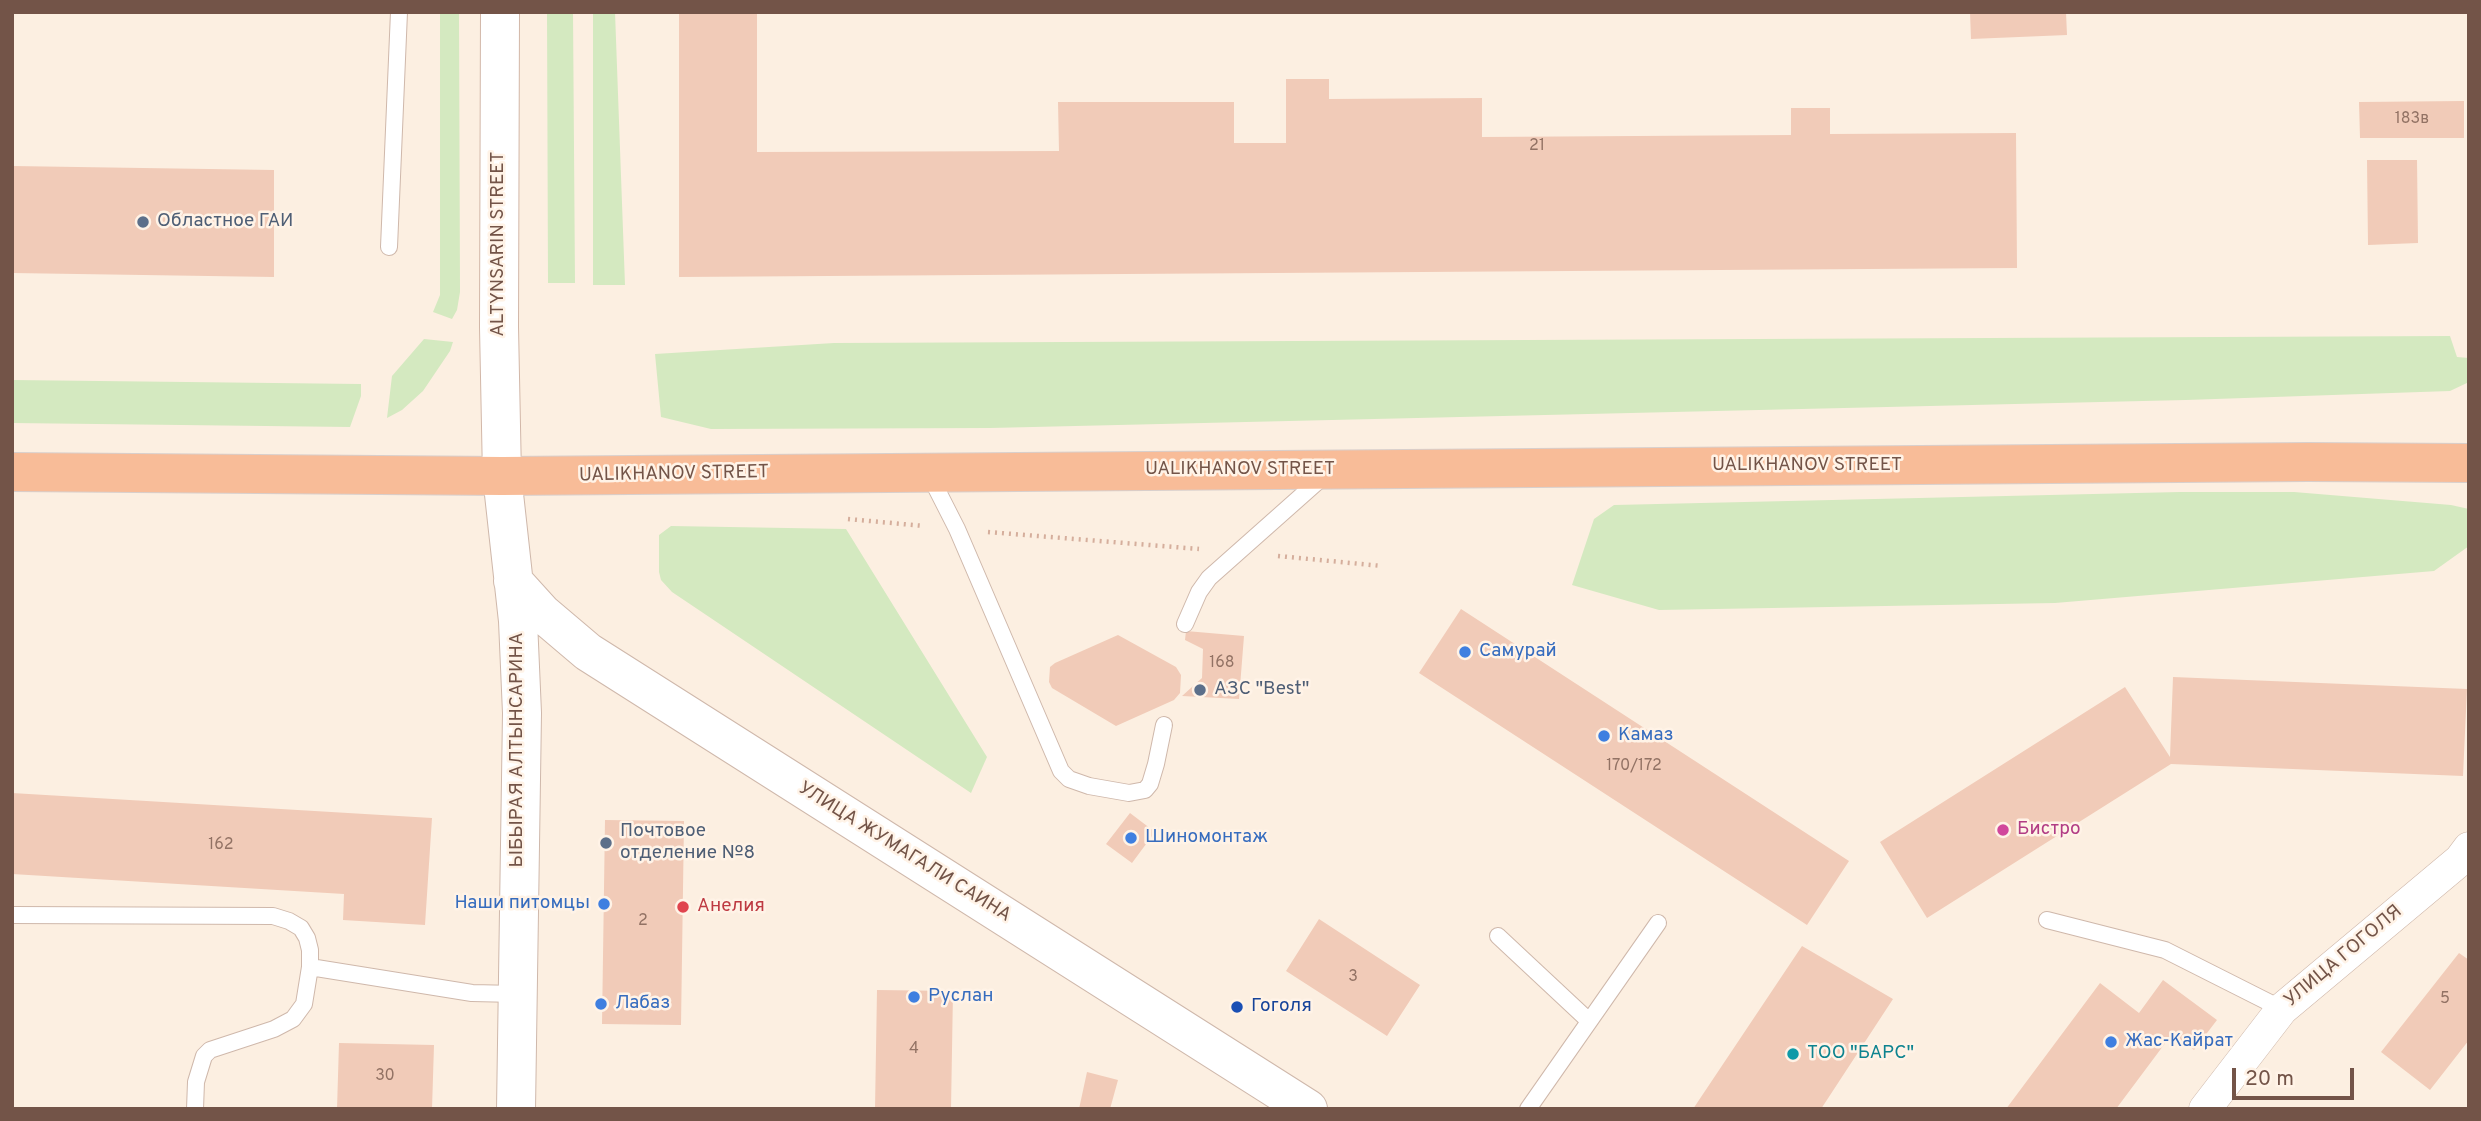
<!DOCTYPE html>
<meta charset="utf-8">
<style>
body{margin:0}
#map{position:relative;width:2481px;height:1121px;overflow:hidden;background:#fcefe1;font-family:Overpass,sans-serif}
canvas{display:block}
.frame{position:absolute;inset:0;border:14px solid #735448;pointer-events:none}
.scale{position:absolute;left:2232px;top:1068px;width:122px;height:32px;box-sizing:border-box;border:4px solid #735448;border-top:0;padding-left:9px;font-size:21px;line-height:24px;white-space:nowrap;color:#735448;-webkit-text-stroke:5px #fff3e7;paint-order:stroke}
</style>
<div id="map">
<canvas width="2481" height="1121"></canvas>
<div class="frame"></div>
<div class="scale">20 m</div>
</div>
<script>
const context = document.querySelector('canvas').getContext('2d');
context.lineJoin = 'round';
function fill(path, color) {
  context.fillStyle = color;
  context.fill(path, 'evenodd');
}
function shape(rows) {
  const path = new Path2D();
  for (const r of rows) {
    path.moveTo(r[0], r[1]);
    for (let i = 2; i < r.length; i += 2) path.lineTo(r[i], r[i + 1]);
  }
  return path;
}
function stroke(path, color, width, dash) {
  context.strokeStyle = color;
  context.lineWidth = width;
  context.lineCap = dash ? 'butt' : 'round';
  context.setLineDash(dash || []);
  context.stroke(path);
}
function write(font, color, halo, rows, align = 'center') {
  context.font = font + ' Overpass,sans-serif';
  context.lineWidth = 5;
  context.setLineDash([]);
  context.textBaseline = 'middle';
  context.strokeStyle = halo;
  context.fillStyle = color;
  for (const [text, x, y, turn = 0] of rows) {
    context.save();
    context.translate(x, y);
    context.rotate((+turn || 0) * Math.PI / 180);
    context.textAlign = isNaN(turn) ? turn : align;
    if (halo) context.strokeText(text, 0, 0);
    context.fillText(text, 0, 0);
    context.restore();
  }
}
fill(shape([
 [440,12,459,12,460,292,457,310,452,319,433,312,440,295],
 [547,12,573,12,575,283,548,283],
 [593,12,615,12,625,285,593,285],
 [2450,336,2457,357,2469,358,2469,382,2450,391,2186,400,990,428,711,429,661,417,655,354,834,343],
 [424,339,453,342,450,351,423,391,402,410,387,418,392,376],
 [12,380,361,384,361,396,350,427,12,423],
 [2180,492,2294,492,2451,505,2469,509,2469,546,2434,571,2055,603,1659,610,1572,585,1594,519,1614,505],
 [671,526,846,529,987,757,971,793,672,592,661,580,659,572,659,535]
]), '#d4e9c0');
fill(shape([
 [679,12,757,12,757,152,1059,151,1058,102,1234,102,1234,143,1286,143,1286,79,1329,79,1329,99,1482,98,1482,137,1791,135,1791,108,1830,108,1830,134,2016,133,2017,268,679,277],
 [1970,12,2066,12,2067,35,1971,39],
 [2464,101,2464,138,2360,138,2359,102],
 [2367,160,2417,160,2418,243,2368,245],
 [12,166,274,170,274,277,12,273],
 [1461,609,1849,861,1807,925,1419,673],
 [1186,631,1244,636,1239,699,1182,696,1202,678,1203,649,1185,640],
 [1118,635,1176,667,1181,675,1180,693,1174,700,1116,726,1052,688,1049,682,1050,667,1055,663],
 [2173,677,2467,689,2463,776,2171,764,1927,918,1880,842,2125,687,2170,757],
 [12,793,432,818,425,925,343,920,344,894,12,874],
 [1130,813,1155,832,1132,863,1106,844],
 [605,820,684,821,681,1025,602,1024],
 [1319,919,1420,985,1387,1036,1286,971],
 [1802,946,1893,999,1821,1109,1693,1109],
 [2459,953,2469,960,2469,1040,2430,1090,2381,1052],
 [2163,980,2217,1020,2194,1050,2172,1034,2116,1109,2006,1109,2100,983,2139,1013],
 [877,990,953,991,951,1109,875,1109],
 [339,1043,434,1045,432,1109,337,1109],
 [1087,1072,1118,1080,1110,1109,1079,1109]
]), '#f1cbb8');
const service = shape([
 [389,247,399,12],
 [929,474,957,529,1061,771,1069,779,1089,786,1129,793,1145,790,1150,784,1156,764,1164,725],
 [1185,624,1199,592,1209,578,1325,475],
 [12,915,273,916,289,921,301,928,307,938,310,950,310,967],
 [2047,920,2165,950,2282,1009],
 [1498,936,1589,1021],
 [195,1109,196,1082,204,1056,210,1050,274,1029,293,1019,304,1004,310,967,472,993,516,994],
 [1528,1109,1658,923]
]);
const minor = shape([
 [2205,1109,2282,1009,2460,860,2469,848]
]);
const tertiary = shape([
 [502,476,518,621,522,713,516,1109],
 [513,581,542,613,588,652,1308,1109]
]);
const secondary = shape([
 [500,12,499,327,502,476]
]);
const trunk = shape([
 [12,472,502,476,2308,462,2469,463]
]);
stroke(service, '#cfb8ab', 18);
stroke(minor, '#cfb8ab', 33);
stroke(tertiary, '#cfb8ab', 40);
stroke(secondary, '#d2b7a8', 40);
stroke(trunk, '#d8cfcc', 40);
stroke(shape([
 [848,519,924,526],
 [988,532,1199,549],
 [1278,556,1382,566]
]), '#d5ae9c', 4.5, [2, 5]);
stroke(service, '#fff', 16);
stroke(minor, '#fff', 32);
stroke(tertiary, '#fff', 38);
stroke(secondary, '#fff', 38);
stroke(trunk, '#f8bc98', 38);
for (const [x, y, r, color] of [
 [143,222,7,"#5c6f8a"],
 [1465,652,7,"#3f7fe0"],
 [1200,690,7,"#5c6f8a"],
 [1604,736,7,"#3f7fe0"],
 [2003,830,7,"#d1479c"],
 [1131,838,7,"#3f7fe0"],
 [606,843,7,"#5c6f8a"],
 [604,904,7,"#3f7fe0"],
 [683,907,7,"#e0444e"],
 [914,997,7,"#3f7fe0"],
 [601,1004,7,"#3f7fe0"],
 [1237,1007,7,"#1a4fb4"],
 [2111,1042,7,"#3f7fe0"],
 [1793,1054,7,"#0f9aa8"]
]) {
  const dot = new Path2D();
  dot.arc(x, y, r, 0, 2 * Math.PI);
  context.fillStyle = color;
  context.fill(dot);
  stroke(dot, '#fff3e7', 2.5);
}
write('16px', '#927264', null, [
 ["183в",2412,120],
 ["21",1537,147],
 ["168",1222,664],
 ["170/172",1634,767],
 ["162",221,846],
 ["2",643,922],
 ["3",1353,978],
 ["5",2445,1000],
 ["4",914,1050],
 ["30",385,1077]
]);
write('19px', '#4e5e75', '#fff3e7', [
 ["Областное ГАИ",157,222],
 ["АЗС \"Best\"",1214,690],
 ["Почтовое",620,832],
 ["отделение №8",620,854]
], 'left');
write('19px', '#735448', '#fff3e7', [
 ["ALTYNSARIN STREET",499,244,-90],
 ["UALIKHANOV STREET",1807,466],
 ["UALIKHANOV STREET",1240,470],
 ["UALIKHANOV STREET",674,475,-1],
 ["ЫБЫРАЯ АЛТЫНСАРИНА",518,750,-90],
 ["УЛИЦА ЖУМАГАЛИ САИНА",904,853,32],
 ["УЛИЦА ГОГОЛЯ",2344,957,-40]
]);
write('19px', '#366cbe', '#fff3e7', [
 ["Самурай",1479,652],
 ["Камаз",1618,736],
 ["Шиномонтаж",1145,838],
 ["Наши питомцы",590,904,"right"],
 ["Руслан",928,997],
 ["Лабаз",615,1004],
 ["Жас-Кайрат",2125,1042]
], 'left');
write('19px', '#b23c85', '#fff3e7', [
 ["Бистро",2017,830]
], 'left');
write('19px', '#be3a42', '#fff3e7', [
 ["Анелия",697,907]
], 'left');
write('19px', '#164399', '#fff3e7', [
 ["Гоголя",1251,1007]
], 'left');
write('19px', '#0d838f', '#fff3e7', [
 ["ТОО \"БАРС\"",1807,1054]
], 'left');
</script>
